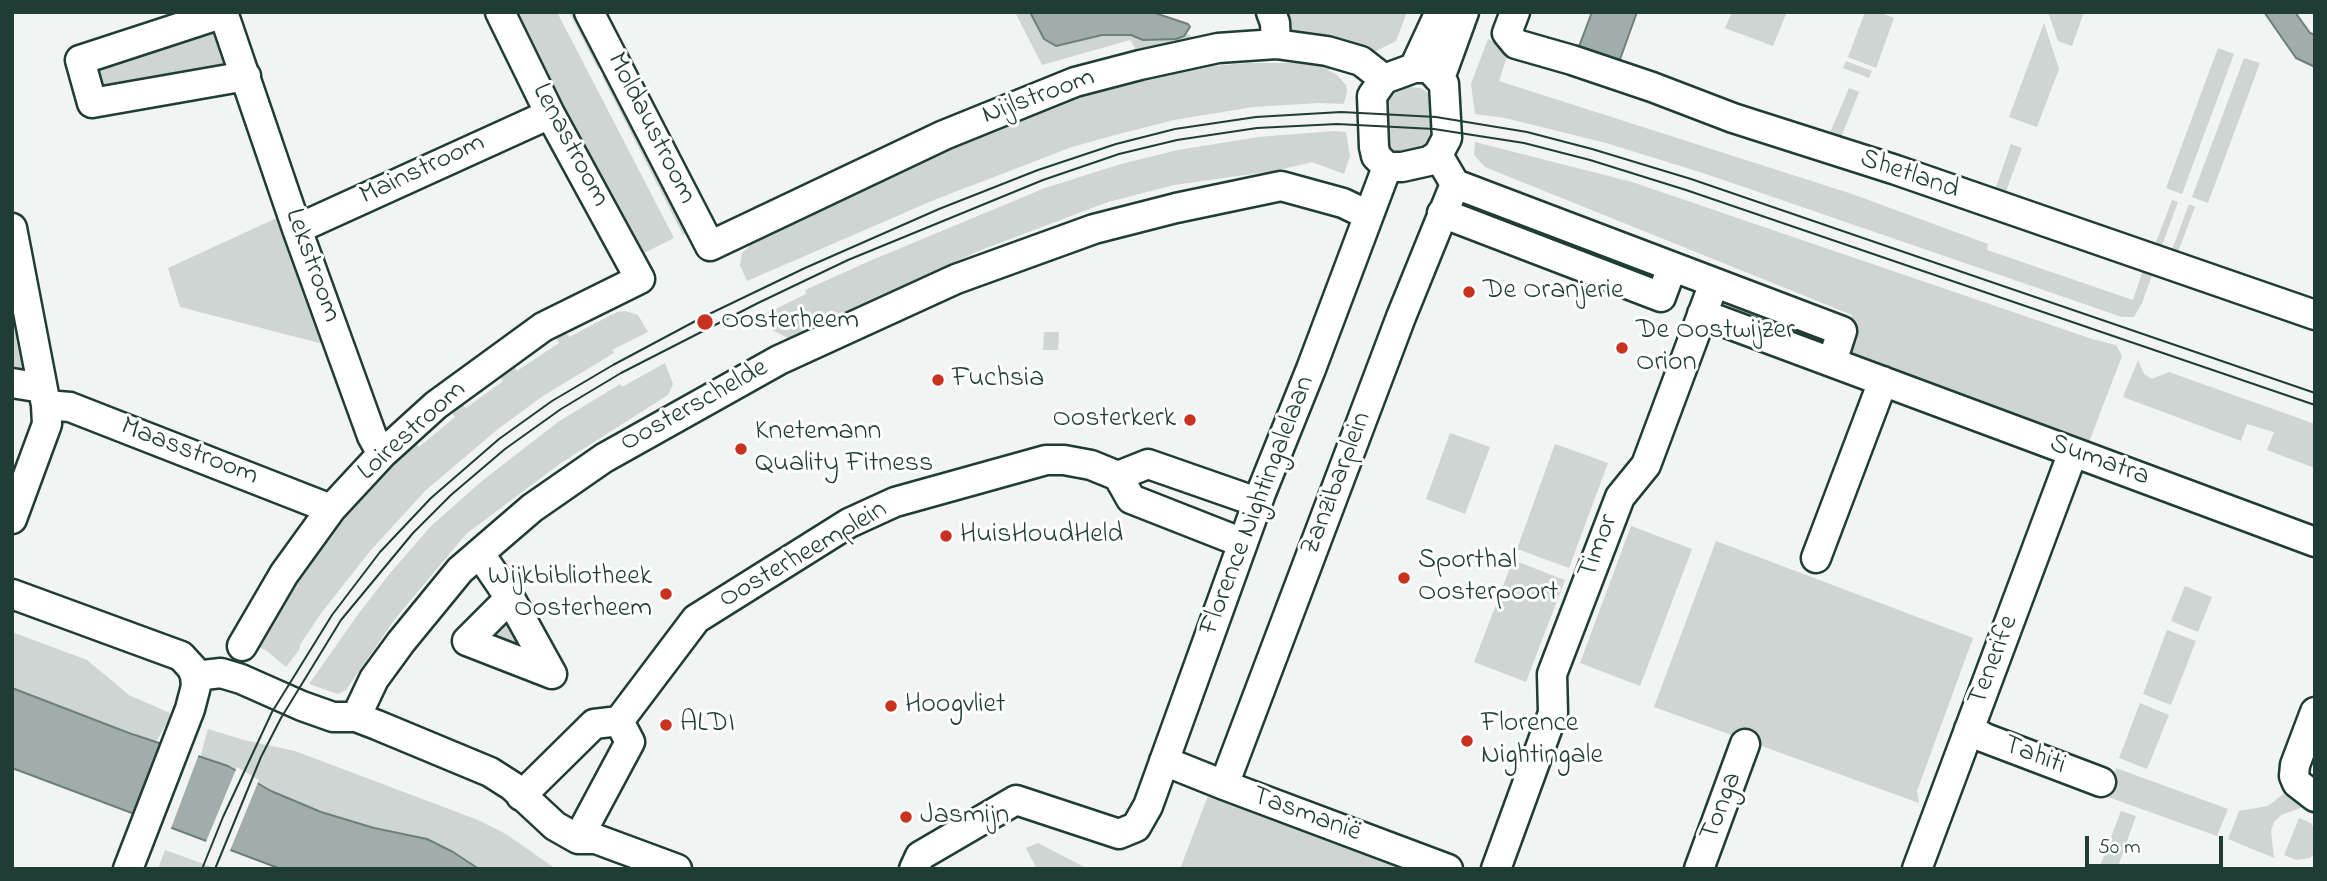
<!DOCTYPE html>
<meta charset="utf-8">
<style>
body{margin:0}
#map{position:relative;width:2327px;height:881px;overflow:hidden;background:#f2f3f3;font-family:"Indie Flower",sans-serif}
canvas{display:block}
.frame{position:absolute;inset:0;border:14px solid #1f3d34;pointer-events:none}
.scale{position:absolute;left:2085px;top:836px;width:138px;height:32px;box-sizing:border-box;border:4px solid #1f3d34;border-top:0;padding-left:9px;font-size:21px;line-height:24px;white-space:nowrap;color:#1f3d34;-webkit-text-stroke:5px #fff;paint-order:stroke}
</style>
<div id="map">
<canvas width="2327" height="881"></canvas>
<div class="frame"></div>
<div class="scale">50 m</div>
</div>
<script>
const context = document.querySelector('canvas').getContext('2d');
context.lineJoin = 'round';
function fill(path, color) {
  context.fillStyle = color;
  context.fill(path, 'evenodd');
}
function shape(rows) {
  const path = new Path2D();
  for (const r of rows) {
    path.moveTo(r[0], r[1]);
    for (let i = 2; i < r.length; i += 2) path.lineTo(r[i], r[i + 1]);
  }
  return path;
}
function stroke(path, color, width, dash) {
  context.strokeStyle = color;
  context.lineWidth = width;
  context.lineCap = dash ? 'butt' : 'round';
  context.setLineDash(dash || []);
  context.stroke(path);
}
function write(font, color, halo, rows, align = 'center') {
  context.font = font + ' "Indie Flower",sans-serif';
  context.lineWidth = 6;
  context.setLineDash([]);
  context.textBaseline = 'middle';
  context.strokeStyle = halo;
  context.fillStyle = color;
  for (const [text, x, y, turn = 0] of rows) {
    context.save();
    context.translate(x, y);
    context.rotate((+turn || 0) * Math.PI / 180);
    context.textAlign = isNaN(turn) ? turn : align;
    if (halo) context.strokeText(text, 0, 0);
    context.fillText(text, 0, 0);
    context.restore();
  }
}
fill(shape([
 [515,12,557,12,674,238,640,255],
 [569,12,576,12,603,66,598,69],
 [1015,12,1030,12,1044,39,1056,46,1102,35,1131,35,1143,40,1184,36,1186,33,1198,41,1140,56,1130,40,1042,65],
 [1281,12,1407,12,1396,41,1374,52,1285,36],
 [1729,12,1787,12,1773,46,1725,28,1731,14],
 [1865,12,1879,12,1894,18,1876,68,1848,57],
 [2048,12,2084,12,2072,46,2058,41],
 [214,23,231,70,102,92,92,66],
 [2044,23,2059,69,2037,127,2009,117],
 [1488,39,1509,50,1499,81,1852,194,1988,244,1987,250,2133,300,2145,264,2155,267,2142,303,2134,317,2122,317,1706,174,1606,143,1505,118,1475,114,1471,84],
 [2218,48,2234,54,2182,194,2166,188],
 [2244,58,2260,63,2208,203,2192,197],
 [1846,61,1872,71,1869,78,1843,68],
 [1248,63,1292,63,1329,67,1329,71,1336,74,1346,85,1347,91,1344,104,1319,103,1253,107,1174,120,1115,135,1072,147,934,200,747,281,740,265,742,253,749,247,748,243,902,173,906,168,1027,115,1083,95,1160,75,1200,67],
 [608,72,692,231,683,235,602,76],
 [1408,87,1421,88,1432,96,1434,139,1423,150,1397,154,1383,141,1383,108,1395,93],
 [1849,88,1859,92,1840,140,1829,135],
 [1334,131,1346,132,1350,156,1344,174,1312,162,1279,170,1174,185,1108,202,981,250,788,338,772,330,763,315,806,294,805,290,872,260,1045,188,1121,164,1178,150,1258,137],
 [1475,142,1632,182,2092,339,2116,345,2122,356,2086,450,1851,363,1842,350,1852,315,1485,167,1474,155],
 [2011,144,2022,148,2005,194,1995,190],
 [2172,200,2178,202,2161,248,2155,245],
 [2189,204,2195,207,2178,252,2172,250],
 [281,216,327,345,180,307,168,268],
 [625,311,638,315,648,332,612,350,614,353,543,396,498,429,426,490,371,550,322,612,301,643,299,650,286,667,267,651,253,644,341,514,412,439,419,447,455,417,448,408,459,400,466,408,503,381,496,372,511,362,517,371,559,343,553,334,563,328,569,337,617,312],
 [12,316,14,316,25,380,12,378],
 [1044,332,1059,332,1058,350,1043,350],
 [2138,360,2144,374,2152,379,2169,372,2315,424,2315,468,2267,450,2274,432,2247,424,2241,441,2123,397],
 [665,363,673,384,668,395,561,463,466,534,395,619,346,690,338,694,309,684,359,613,391,572,431,526,482,481,558,422,620,384,622,387],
 [1450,433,1490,447,1465,514,1426,499],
 [1555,444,1608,463,1569,568,1517,549],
 [1631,526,1692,549,1640,686,1580,663],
 [1716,541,1973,638,1917,791,1919,803,1654,707],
 [1513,560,1565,580,1526,682,1474,662],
 [2185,586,2212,597,2198,632,2171,621],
 [503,613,525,654,486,633],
 [2167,630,2196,641,2171,705,2143,694],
 [12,632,87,660,129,695,170,713,169,719,156,742,12,688],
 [2140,703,2169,715,2147,769,2119,758],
 [208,729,244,740,295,751,478,820,506,834,556,869,479,869,453,852,427,839,374,828,321,812,271,791,228,766,200,758],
 [2116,768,2228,809,2217,836,2108,797],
 [2291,788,2307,800,2303,807,2281,815,2274,822,2271,831,2274,858,2228,839,2239,811,2268,806],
 [1209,793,1415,869,1180,869],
 [2121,811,2136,816,2117,869,2099,869],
 [2299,818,2311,823,2315,830,2315,853,2310,858,2296,860,2284,855],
 [1038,843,1088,869,1037,869,1026,848],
 [165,850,218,869,158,869]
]), '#ced5d3');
const water = shape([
 [1030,12,1152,12,1188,24,1190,27,1184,36,1176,39,1143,40,1131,35,1102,35,1056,46,1044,39,1030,12],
 [1592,12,1637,12,1618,65,1578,49,1592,12],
 [2264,12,2295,12,2310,33,2315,35,2315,67,2296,58,2264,12],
 [12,688,129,733,228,766,271,791,321,812,374,828,427,839,453,852,479,869,281,869,12,768,12,688]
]);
fill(water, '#a1adaa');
stroke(water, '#6d807b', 2);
fill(shape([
 [161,740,199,754,170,831,132,817],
 [237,767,259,780,229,853,205,844]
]), '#f2f3f3');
const minor = shape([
 [223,12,297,229,372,436,382,454],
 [589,12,710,246,944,135,1075,82,1140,65,1218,48,1276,44,1327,51,1361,61,1384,79],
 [1271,12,1275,23,1276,44],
 [1515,12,1507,33,1516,44,1572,60,1652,87,1733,118,1896,170,2315,315],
 [224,13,80,60,92,103,246,76],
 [1414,68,1427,68,1432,71,1444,84,1447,138,1438,155,1429,161,1402,167,1387,167,1376,156,1374,147,1372,96,1384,79,1414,68],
 [1414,68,1440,12],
 [1440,78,1464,12],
 [1438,155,1455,184,1842,331,1832,362],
 [1442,213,1661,297,1672,267],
 [12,228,46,405,47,424,12,519],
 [297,229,550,114],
 [1702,314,2315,542],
 [12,383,42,388],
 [46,405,70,407,331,509],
 [1118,476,1148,464,1257,502],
 [480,554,510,598,552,674],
 [1816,558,1883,381],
 [12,594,181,656,192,668,195,676,196,686,190,709,128,869],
 [510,598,467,641,552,674],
 [242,646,284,574,331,509,382,454,436,405,543,327,640,279,550,114,500,12],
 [195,676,221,673,241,679,302,706,333,717,356,717,377,725,490,772,512,786,555,826,578,839,596,839,677,869],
 [2315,712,2295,765,2294,776,2297,783,2315,797],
 [356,717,374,679,401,642,460,570,532,508,604,458,779,360,956,279,1094,229,1176,208,1281,186,1343,203,1368,215],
 [1969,729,1985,738,2101,782],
 [1164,761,1224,785,1448,869],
 [1224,785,1401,317,1455,184],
 [521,796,594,724,619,721,696,619,849,523,895,502,1046,460,1064,460,1091,465,1118,476,1131,499,1243,543],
 [578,839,630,742,619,721],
 [914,869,920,856,1016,800,1119,834,1136,827,1148,806,1261,493,1311,369,1387,167],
 [1496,869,1553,713,1552,674,1620,497,1646,465,1714,283],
 [1699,869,1745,744],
 [1917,869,2073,452]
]);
stroke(minor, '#1f3d34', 33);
stroke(minor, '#fff', 28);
stroke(shape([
 [202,869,223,817,272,712,332,615,380,552,431,498,499,439,552,401,613,365,703,317,805,268,939,209,1038,170,1116,144,1175,129,1256,117,1341,112,1436,117,1527,132,1592,149,1691,179,2315,393],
 [215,869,261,757,281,718,341,620,413,533,451,495,505,449,561,409,621,373,758,303,848,260,1043,180,1119,154,1177,140,1257,128,1337,124,1434,129,1524,143,1590,160,1686,190,2315,405]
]), '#1f3d34', 2);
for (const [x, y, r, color] of [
 [1469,292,7,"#c8321e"],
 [705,322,9,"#c8321e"],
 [1622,348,7,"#c8321e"],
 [938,380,7,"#c8321e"],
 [1190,420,7,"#c8321e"],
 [741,449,7,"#c8321e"],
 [946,536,7,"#c8321e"],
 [1404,578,7,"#c8321e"],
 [666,594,7,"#c8321e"],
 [891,706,7,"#c8321e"],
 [666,725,7,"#c8321e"],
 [1467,741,7,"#c8321e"],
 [906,817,7,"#c8321e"]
]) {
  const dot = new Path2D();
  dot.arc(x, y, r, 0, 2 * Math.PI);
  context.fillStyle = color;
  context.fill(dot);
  stroke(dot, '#fff', 2.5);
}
write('28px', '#1f3d34', '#fff', [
 ["Nijlstroom",1039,98,-20],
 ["Moldaustroom",650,129,63],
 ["Lenastroom",569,146,62],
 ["Mainstroom",423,171,-25],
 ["Shetland",1909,176,19],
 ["Lekstroom",311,266,70],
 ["Oosterschelde",695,407,-29],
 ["Loirestroom",413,432,-42],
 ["Maasstroom",189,453,21],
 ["Sumatra",2099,462,20],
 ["Zanzibarplein",1338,484,-69],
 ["Florence Nightingalelaan",1259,506,-69],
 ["Timor",1600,547,-69],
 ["Oosterheemplein",804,556,-30],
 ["Tenerife",1995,661,-69],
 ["Tahiti",2034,757,21],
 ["Tonga",1723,807,-69],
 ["Tasmanië",1306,816,20]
]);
write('28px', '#1f3d34', '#fff', [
 ["De Oranjerie",1483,292],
 ["Oosterheem",721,322],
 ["De Oostwijzer",1636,332],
 ["Orion",1636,364],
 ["Fuchsia",952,380],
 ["Oosterkerk",1176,420,"right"],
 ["Knetemann",755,433],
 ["Quality Fitness",755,465],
 ["HuisHoudHeld",960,536],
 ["Sporthal",1418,562],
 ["Oosterpoort",1418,594],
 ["Wijkbibliotheek",652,578,"right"],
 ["Oosterheem",652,610,"right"],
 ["Hoogvliet",905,706],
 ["ALDI",680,725],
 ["Florence",1481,725],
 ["Nightingale",1481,757],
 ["Jasmijn",920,817]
], 'left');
</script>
